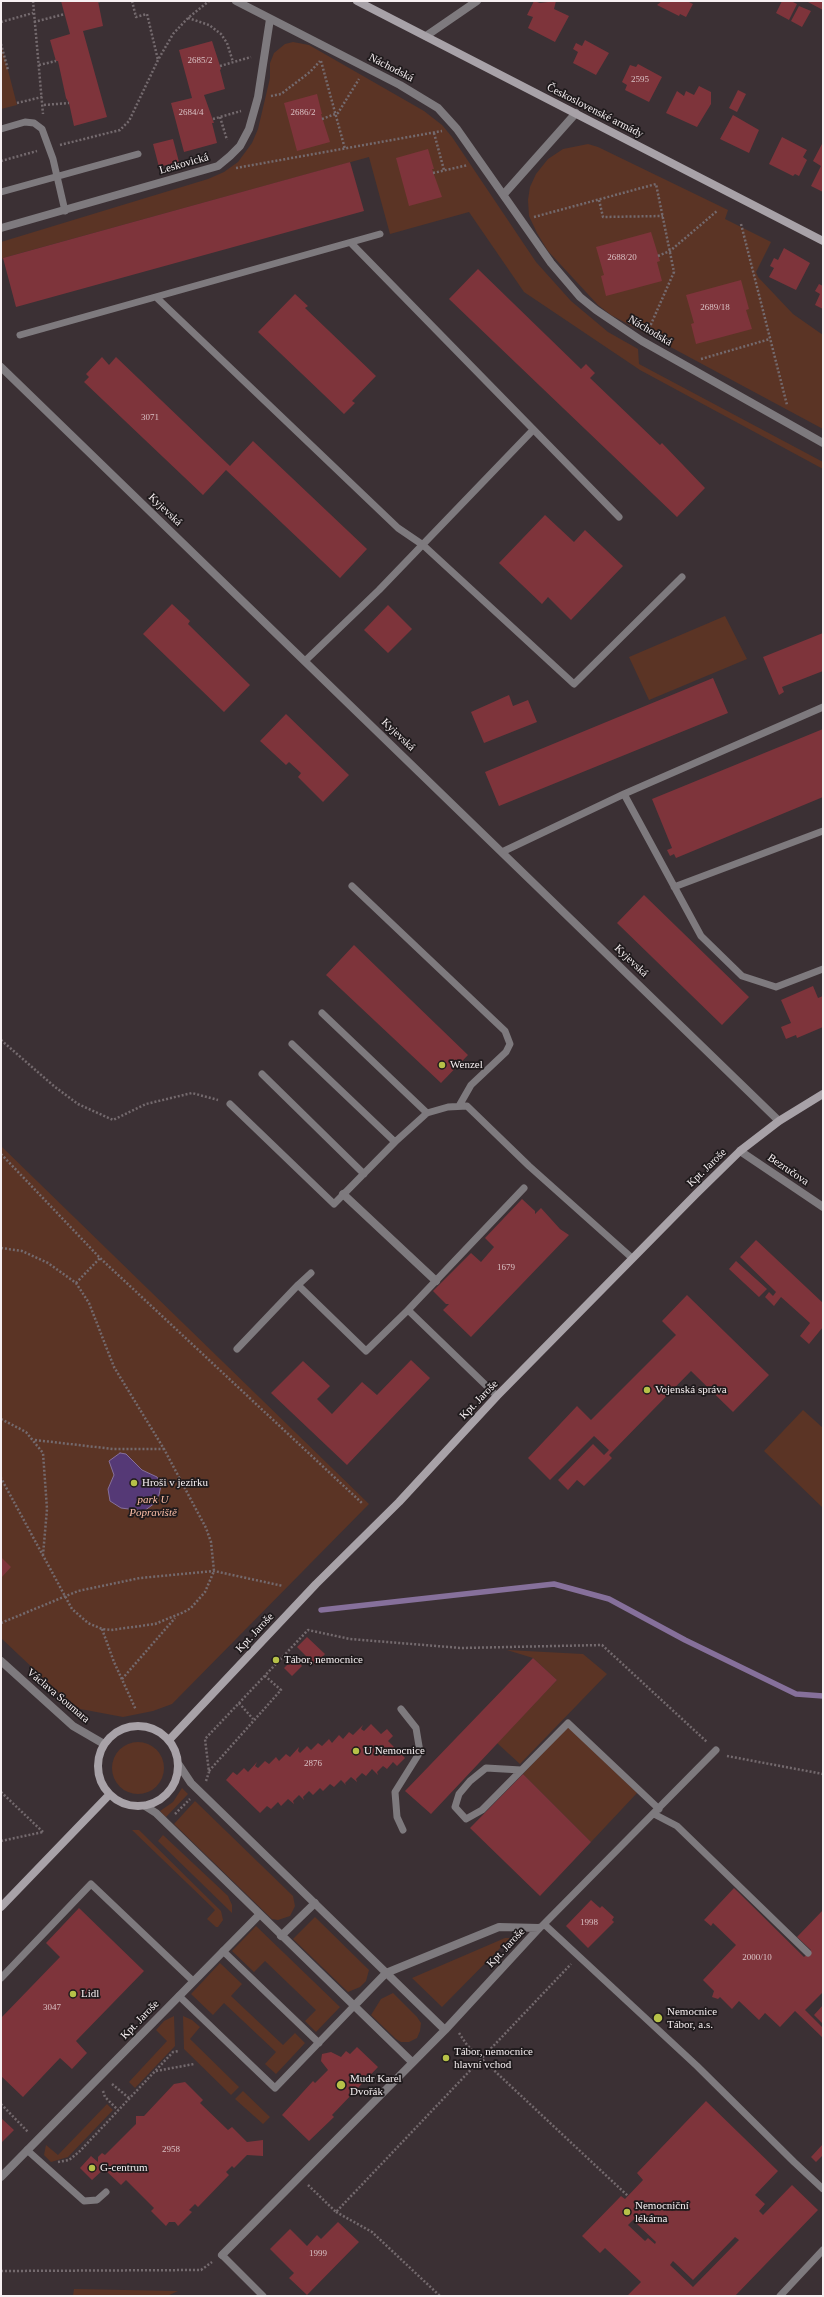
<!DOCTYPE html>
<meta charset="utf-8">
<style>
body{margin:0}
#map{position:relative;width:824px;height:2297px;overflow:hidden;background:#3b3034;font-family:Georgia,serif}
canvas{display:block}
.frame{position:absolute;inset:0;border:2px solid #f7f0f2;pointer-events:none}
</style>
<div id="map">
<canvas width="824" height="2297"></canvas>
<div class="frame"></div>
</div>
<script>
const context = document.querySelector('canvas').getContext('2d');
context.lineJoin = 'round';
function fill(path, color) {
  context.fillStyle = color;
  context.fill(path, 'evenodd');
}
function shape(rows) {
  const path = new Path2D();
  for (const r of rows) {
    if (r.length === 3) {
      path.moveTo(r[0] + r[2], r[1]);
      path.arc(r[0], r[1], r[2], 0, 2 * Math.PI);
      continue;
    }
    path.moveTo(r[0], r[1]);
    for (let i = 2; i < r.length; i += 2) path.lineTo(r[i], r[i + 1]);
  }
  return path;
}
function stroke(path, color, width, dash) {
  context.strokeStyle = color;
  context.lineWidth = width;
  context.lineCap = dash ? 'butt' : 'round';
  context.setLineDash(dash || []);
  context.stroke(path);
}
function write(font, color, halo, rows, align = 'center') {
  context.font = font + ' Georgia,serif';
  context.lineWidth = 3.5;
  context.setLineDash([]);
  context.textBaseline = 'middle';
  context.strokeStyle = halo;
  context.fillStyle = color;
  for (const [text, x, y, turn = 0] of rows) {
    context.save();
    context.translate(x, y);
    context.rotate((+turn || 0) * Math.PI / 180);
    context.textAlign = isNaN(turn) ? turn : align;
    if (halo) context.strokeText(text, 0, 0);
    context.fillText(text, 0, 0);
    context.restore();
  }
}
fill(shape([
 [293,42,309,45,424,111,442,125,452,137,536,262,571,301,608,332,638,349,639,364,823,462,823,469,640,370,524,292,469,212,390,234,369,157,3,258,1,261,1,242,208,179,224,172,238,162,252,143,258,129,270,78,270,63,274,53,285,44],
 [1,43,17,105,1,109],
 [588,144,598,147,728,210,725,219,771,242,756,272,758,277,793,314,823,335,823,429,611,315,598,305,548,251,537,233,529,216,528,200,530,187,536,174,548,159,563,149],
 [725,616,747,659,649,700,629,657],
 [1,1146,369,1504,172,1704,153,1711,123,1717,75,1708,1,1638],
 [803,1410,823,1428,823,1508,764,1451],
 [507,1650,583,1654,607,1674,520,1764,497,1743,557,1680,533,1658],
 [568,1727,637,1793,591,1842,523,1774],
 [138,1768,26],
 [182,1788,188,1794,166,1817,160,1811,173,1802],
 [195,1801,293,1896,295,1906,290,1916,278,1920,272,1919,174,1824],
 [132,1830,139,1830,221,1911,223,1920,218,1927,216,1927,207,1919,215,1910],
 [163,1835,228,1896,232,1905,232,1913,158,1841],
 [315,1917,369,1970,366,1981,360,1987,348,1992,293,1939],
 [256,1926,340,2007,316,2032,305,2021,316,2010,265,1961,254,1972,232,1951],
 [505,1938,510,1938,442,2007,412,1978],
 [220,1963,242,1984,231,1996,283,2045,295,2033,305,2043,276,2074,265,2064,276,2052,224,2003,213,2015,191,1994],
 [393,1993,417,2017,421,2023,420,2031,417,2038,409,2042,401,2042,396,2039,371,2015,381,1999],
 [174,2016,175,2046,135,2088,129,2082,167,2041,156,2030,164,2021],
 [183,2016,192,2020,200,2027,190,2039,239,2087,231,2095,184,2049],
 [243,2091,270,2117,263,2124,235,2099],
 [107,2104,113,2110,68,2157,51,2162,44,2155,46,2145,58,2155],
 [74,2289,178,2291,167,2296,73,2296]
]), '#5b3425');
const water = shape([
 [120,1453,126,1454,142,1470,157,1477,160,1482,161,1485,159,1495,155,1503,144,1511,121,1508,110,1501,108,1489,114,1475,109,1461,120,1453]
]);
fill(water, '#553976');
stroke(water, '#86709b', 1);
stroke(shape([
 [321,1610,554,1584,609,1599,685,1640,796,1694,823,1696]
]), '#86709b', 5.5);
fill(shape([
 [61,1,98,1,103,26,83,31,107,117,74,126,69,103,66,98,58,61,56,61,50,40,70,34],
 [534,1,540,3,556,1,554,9,569,16,555,42,528,28,533,17,527,15],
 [662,1,687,1,693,4,686,17,680,14,679,16,657,5],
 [782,1,791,1,797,4,789,20,776,13],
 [806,1,823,1,823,10],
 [799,6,811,11,802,27,791,21],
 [585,40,609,53,596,75,573,63,578,52,573,49,576,43,582,46],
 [212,41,221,69,220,70,225,89,204,95,214,123,212,123,217,143,184,152,171,103,192,98,179,50],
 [638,64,662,77,649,102,625,90,627,85,622,82,630,65,636,67],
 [699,86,711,92,711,104,697,127,666,113,677,91,684,96,686,91,694,95],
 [738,90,746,94,737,112,729,108],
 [317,94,322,114,321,114,330,142,297,151,284,103],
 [733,115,759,130,749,153,720,139],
 [782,137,807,150,803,157,807,160,799,176,795,174,793,176,769,164],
 [173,139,179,162,159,167,153,144],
 [823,142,823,192,811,186,821,166,813,161],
 [428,149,434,169,432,169,442,197,409,206,396,158],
 [350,162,364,211,16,307,3,258],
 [651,232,660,261,657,262,662,281,606,296,601,276,604,275,596,247],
 [784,248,810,263,796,290,769,277,774,268,770,266,774,258,778,260],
 [478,269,581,369,586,364,595,373,590,378,660,445,662,443,705,488,677,517,449,299],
 [741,280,749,309,746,310,752,329,696,344,691,324,694,323,686,295],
 [819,284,823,286,823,309,815,305,820,294,815,291],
 [295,294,308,306,305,308,376,376,352,401,355,403,344,414,258,332],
 [102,357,109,365,116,357,230,466,253,441,367,549,340,578,226,470,203,495,84,382,89,377,86,374],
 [545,515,574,542,585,530,623,566,571,620,548,597,542,604,499,563],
 [172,604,190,621,188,624,250,685,224,712,143,634],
 [388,605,412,629,388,653,364,630],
 [823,633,823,671,782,687,784,692,779,695,763,657],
 [713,678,728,713,499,806,485,772],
 [509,695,513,706,528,700,537,722,484,743,471,712],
 [286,714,349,775,323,802,298,777,301,773,289,762,286,765,260,741],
 [823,729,823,797,676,858,674,854,670,856,667,850,672,848,652,799],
 [644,895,749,997,722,1025,617,923],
 [354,945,468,1055,441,1083,326,975],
 [813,986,818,998,823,996,823,1027,797,1038,796,1035,786,1039,781,1027,791,1023,781,1000],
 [522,1199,535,1211,535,1214,541,1208,560,1229,569,1235,471,1337,443,1310,449,1304,446,1304,433,1291,471,1253,481,1262,494,1247,485,1238],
 [756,1240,823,1303,823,1327,809,1344,800,1336,810,1323,781,1297,774,1306,765,1297,769,1292,773,1296,776,1292,740,1257],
 [736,1261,767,1289,759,1297,729,1269],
 [687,1295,769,1375,733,1412,691,1371,609,1455,612,1458,584,1486,577,1480,568,1490,558,1480,593,1444,604,1455,609,1450,594,1436,550,1480,528,1458,577,1406,591,1420,676,1335,662,1321],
 [411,1360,430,1378,347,1465,271,1393,303,1361,330,1386,317,1399,332,1414,362,1382,377,1395],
 [1,1557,11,1567,1,1578],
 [307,1637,325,1654,315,1665,297,1647],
 [294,1658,302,1666,292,1676,284,1668],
 [533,1658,557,1680,431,1814,405,1791],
 [371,1724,381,1734,387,1729,393,1736,388,1741,405,1758,397,1766,393,1762,387,1769,383,1766,377,1772,378,1775,372,1769,366,1776,362,1773,356,1779,357,1782,351,1777,345,1783,346,1785,341,1780,334,1787,330,1784,323,1791,320,1788,313,1795,309,1791,303,1797,304,1800,299,1795,293,1801,294,1804,288,1799,281,1806,278,1802,271,1809,267,1806,260,1813,226,1780,233,1772,237,1775,244,1768,248,1772,257,1762,255,1766,258,1768,265,1761,269,1764,276,1757,279,1761,286,1754,290,1757,299,1747,298,1751,300,1753,307,1746,311,1750,318,1743,322,1746,329,1739,332,1743,339,1735,343,1739,349,1732,353,1735,363,1725,361,1729,364,1731],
 [523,1774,591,1842,540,1896,470,1828],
 [734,1888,804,1957,811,1950,797,1937,823,1910,823,1992,805,2010,823,2028,823,2038,795,2011,780,2027,765,2013,759,2020,739,2001,732,2009,720,1997,718,1999,712,1997,714,1991,703,1980,736,1945,713,1923,711,1926,704,1920],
 [591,1900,600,1908,602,1906,614,1917,612,1920,614,1922,588,1948,566,1926],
 [79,1908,144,1971,76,2041,87,2053,72,2069,60,2058,23,2097,1,2076,1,2018,60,1957,46,1943],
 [823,2005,823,2024,814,2015],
 [357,2047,378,2067,332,2115,334,2117,309,2141,282,2115,313,2081,315,2083,328,2070,321,2061,322,2054,331,2052,341,2057,346,2051,350,2054],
 [185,2082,203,2100,200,2103,228,2130,232,2127,247,2142,263,2140,263,2156,247,2155,234,2168,232,2166,226,2172,229,2175,198,2207,195,2204,189,2210,192,2212,178,2226,175,2222,169,2222,166,2226,151,2211,154,2208,126,2180,121,2185,104,2169,92,2180,80,2168,91,2156,98,2162,98,2157,102,2153,105,2155,136,2124,136,2116,144,2116,174,2084],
 [706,2101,778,2171,755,2195,765,2204,759,2211,763,2215,792,2185,818,2210,735,2296,627,2296,641,2282,605,2248,600,2253,582,2236,621,2196,625,2199,643,2180,637,2173],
 [639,2214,641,2217,636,2223,656,2242,655,2244,648,2238,645,2241,628,2225],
 [735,2237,739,2240,693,2287,670,2265,673,2261,693,2280],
 [1,2118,14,2130,1,2143],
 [823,2144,823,2155,816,2162,811,2157],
 [338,2222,359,2242,307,2295,289,2278,294,2273,270,2249,290,2229,307,2246,317,2235,321,2239]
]), '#7e343b');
stroke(shape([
 [33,1,43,114],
 [98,1,100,1],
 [132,1,136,17,147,14,158,60],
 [188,18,209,25,221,34,227,43,233,62],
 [1,22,33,13],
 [34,22,65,14],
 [1,44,8,70],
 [321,61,345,149],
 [39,65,56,61],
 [220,66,251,57],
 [271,96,281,94,310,72,320,61],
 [17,103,42,97],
 [44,105,69,103],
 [220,117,227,140],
 [213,119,241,111],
 [322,119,338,113,359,79],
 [434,133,444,170],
 [60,145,120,130,129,121,158,60,173,34,188,18,209,1],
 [1,161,37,151],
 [236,168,442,131],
 [433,173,468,165],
 [599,200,603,217,663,216],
 [534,217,656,184,674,272,648,331],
 [741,224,787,405],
 [658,256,670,251,717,211],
 [701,359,770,339],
 [1,1040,55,1087,78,1104,113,1120,146,1104,192,1093,218,1100],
 [1,1154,100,1258,363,1504],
 [1,1248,22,1251,48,1263,76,1283,89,1303,114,1367,164,1449,206,1528,211,1542,214,1571,205,1592,191,1608,184,1612,155,1624,111,1630,102,1629,88,1623,72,1609,1,1478],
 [76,1283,100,1258],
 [1,1419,26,1432,43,1453,47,1509,43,1555],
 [35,1440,113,1449,164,1449],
 [1,1623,78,1591,140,1578,214,1571,283,1586],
 [102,1629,114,1662,136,1710],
 [122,1679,175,1618],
 [239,1703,253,1719],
 [727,1756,823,1774],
 [209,1771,281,1690,264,1675],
 [206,1781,209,1772,205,1739,308,1630,350,1639,461,1648,602,1645,707,1742],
 [1,1792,43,1832],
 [175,1814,190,1799],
 [1,1841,43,1832],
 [459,2033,467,2045,628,2196],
 [156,2071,194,2064],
 [112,2084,129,2098],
 [103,2091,105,2097,118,2110],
 [1,2104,28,2132],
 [58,2162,69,2160,80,2151,173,2052,179,2051],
 [308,2185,336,2212,571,1964],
 [336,2212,372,2232,440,2296],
 [1,2271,201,2270,212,2262]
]), '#746a6e', 2.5, [2, 2]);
stroke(shape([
 [1,129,25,122,34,123,42,129,53,159,65,211],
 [1,192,138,154],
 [351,243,619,517],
 [157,298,398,528,423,545,574,684,682,577],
 [20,335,380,234],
 [305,661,379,590,533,430],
 [624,794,701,936,742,976,776,987,823,969],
 [502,852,624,794,823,707],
 [352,886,505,1031,510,1044,506,1052,471,1085,459,1106],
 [674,887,823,831],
 [322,1013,427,1113],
 [292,1044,395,1142],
 [262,1074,364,1174],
 [230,1104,334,1204,395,1142,427,1113,448,1107,467,1106,529,1166,632,1258],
 [298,1285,311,1273],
 [237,1349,298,1285,366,1351,408,1310],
 [497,1396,408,1310,524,1188],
 [401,1709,416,1728,420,1752,395,1792,397,1817,403,1830],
 [521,1770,486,1768,470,1781,459,1794,455,1807,466,1819,482,1810,568,1723,659,1809],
 [654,1814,677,1826,808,1953],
 [544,1924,697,2066,794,2162,823,2189],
 [542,1926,716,1750],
 [223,1951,319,2043],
 [1,1978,91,1884,193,1981],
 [179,1996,275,2088,354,2006],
 [27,2150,84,2201,97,2200,106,2192],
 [222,2255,263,2296],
 [780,2296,823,2250]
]), '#7e7a7e', 7);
stroke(shape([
 [236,1,400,85,438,108,457,129,551,263,580,297,596,310,642,341,823,443],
 [426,36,477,1],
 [504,194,576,113],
 [1,228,218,166,230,156,240,146,249,129,258,97,270,19],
 [1,367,779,1121],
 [740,1151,823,1207],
 [343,1194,436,1281],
 [1,1661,73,1726,104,1744],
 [179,1765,191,1783,445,2030],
 [145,1806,156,1813,412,2062],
 [281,1936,315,1903],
 [354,2006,386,1973,499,1927,539,1928],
 [1,2177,259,1915],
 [222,2255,445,2030,539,1928]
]), '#7e7a7e', 8);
stroke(shape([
 [357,1,823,241],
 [138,1766,40],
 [169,1740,316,1584,399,1502,497,1396,696,1194,740,1151,779,1121,823,1094],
 [1,1907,109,1795]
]), '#a8a2a8', 8);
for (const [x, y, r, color] of [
 [442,1065,4,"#b6c148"],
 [647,1390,4,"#b6c148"],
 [134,1483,4,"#b6c148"],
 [276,1660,4,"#b6c148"],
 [356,1751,4,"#b6c148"],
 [73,1994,4,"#b6c148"],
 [658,2018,5,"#b6c148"],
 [446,2058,4,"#b6c148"],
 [341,2085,5,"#b6c148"],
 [92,2168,4,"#b6c148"],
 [627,2212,4,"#b6c148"]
]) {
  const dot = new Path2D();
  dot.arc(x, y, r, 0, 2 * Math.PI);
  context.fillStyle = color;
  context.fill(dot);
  stroke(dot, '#1f1a1c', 1.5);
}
write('9px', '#d9c1c4', null, [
 ["2685/2",200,61],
 ["2595",640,80],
 ["2684/4",191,113],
 ["2686/2",303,113],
 ["2688/20",622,258],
 ["2689/18",715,308],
 ["3071",150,418],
 ["1679",506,1268],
 ["2876",313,1764],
 ["1998",589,1923],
 ["2000/10",757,1958],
 ["3047",52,2008],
 ["2958",171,2150],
 ["1999",318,2254]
]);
write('11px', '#f7f0f2', '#1f1a1c', [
 ["Náchodská",391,68,27],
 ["Československé armády",595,111,27],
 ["Leskovická",184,164,-16],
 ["Náchodská",650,331,31],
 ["Kyjevská",165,510,44],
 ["Kyjevská",398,735,44],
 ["Kyjevská",631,961,44],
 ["Kpt. Jaroše",707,1168,-44],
 ["Bezručova",788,1170,34],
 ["Kpt. Jaroše",479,1400,-46],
 ["Kpt. Jaroše",255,1633,-47],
 ["Václava Soumara",58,1696,40],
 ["Kpt. Jaroše",506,1948,-47],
 ["Kpt. Jaroše",140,2020,-46]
]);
write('11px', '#f7f0f2', '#1f1a1c', [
 ["Wenzel",450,1065],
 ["Vojenská správa",655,1390],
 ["Hroši v jezírku",142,1483],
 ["Tábor, nemocnice",284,1660],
 ["U Nemocnice",364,1751],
 ["Lidl",81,1994],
 ["Nemocnice",667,2012],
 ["Tábor, a.s.",667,2025],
 ["Tábor, nemocnice",454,2052],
 ["hlavní vchod",454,2065],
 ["Mudr Karel",350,2079],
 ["Dvořák",350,2092],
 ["G-centrum",100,2168],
 ["Nemocniční",635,2206],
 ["lékárna",635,2219]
], 'left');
write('italic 11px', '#febfa8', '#1f1a1c', [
 ["park U",153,1500],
 ["Popraviště",153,1513]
]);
</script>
